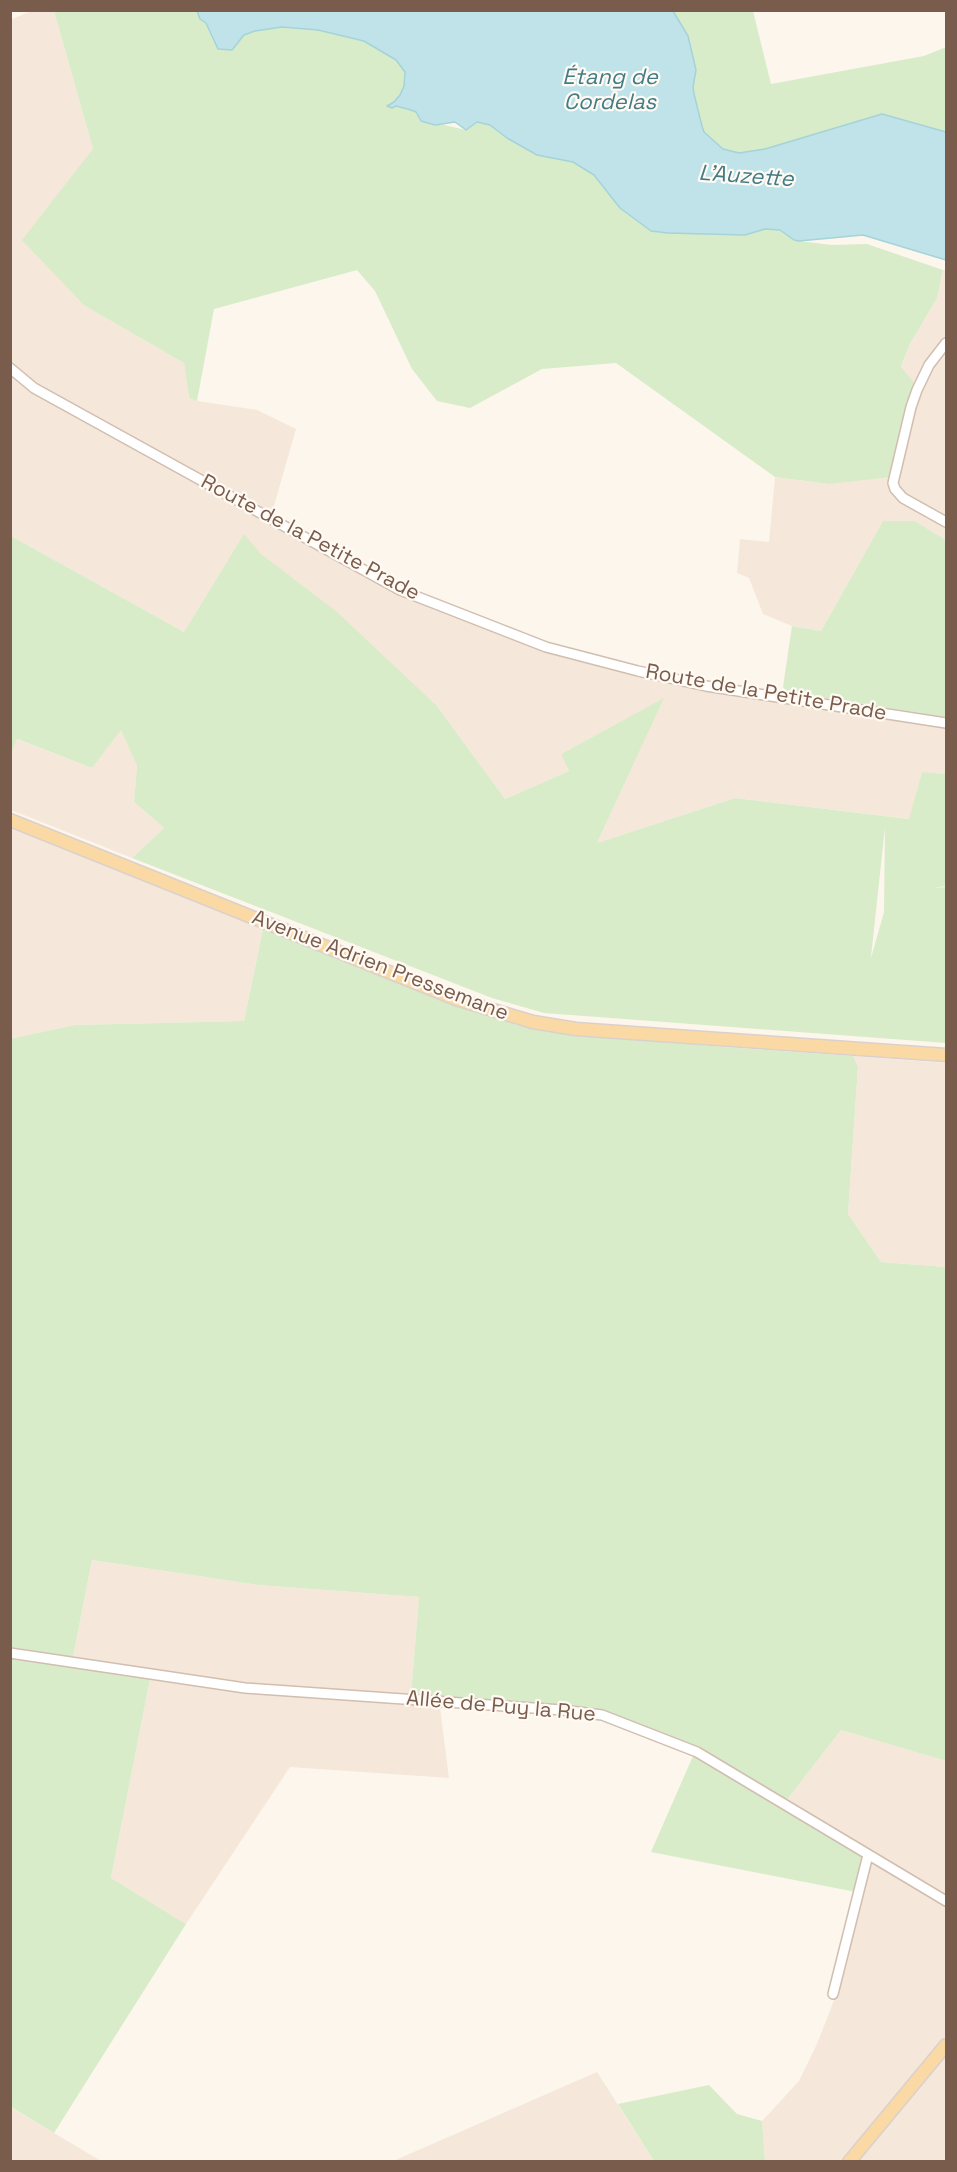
<!DOCTYPE html>
<meta charset="utf-8">
<style>
body{margin:0}
#map{position:relative;width:957px;height:2172px;overflow:hidden;background:#fdf6ec;font-family:"Space Grotesk",sans-serif}
canvas{display:block}
.frame{position:absolute;inset:0;border:12px solid #7a5c4d;pointer-events:none}
</style>
<div id="map">
<canvas width="957" height="2172"></canvas>
<div class="frame"></div>
</div>
<script>
const context = document.querySelector('canvas').getContext('2d');
context.lineJoin = 'round';
function fill(path, color) {
  context.fillStyle = color;
  context.fill(path, 'evenodd');
}
function shape(rows) {
  const path = new Path2D();
  for (const r of rows) {
    path.moveTo(r[0], r[1]);
    for (let i = 2; i < r.length; i += 2) path.lineTo(r[i], r[i + 1]);
  }
  return path;
}
function stroke(path, color, width, dash) {
  context.strokeStyle = color;
  context.lineWidth = width;
  context.lineCap = dash ? 'butt' : 'round';
  context.setLineDash(dash || []);
  context.stroke(path);
}
function write(font, color, halo, rows, align = 'center') {
  context.font = font + ' "Space Grotesk",sans-serif';
  context.lineWidth = 4.5;
  context.setLineDash([]);
  context.textBaseline = 'middle';
  context.strokeStyle = halo;
  context.fillStyle = color;
  for (const [text, x, y, turn = 0] of rows) {
    context.save();
    context.translate(x, y);
    context.rotate((+turn || 0) * Math.PI / 180);
    context.textAlign = isNaN(turn) ? turn : align;
    if (halo) context.strokeText(text, 0, 0);
    context.fillText(text, 0, 0);
    context.restore();
  }
}
fill(shape([
 [31,11,54,11,93,149,85,306,184,363,189,398,198,401,257,410,296,429,273,509,257,515,398,595,491,631,577,660,946,726,946,774,922,772,910,819,735,798,597,843,663,699,561,754,569,771,505,799,437,706,261,554,244,535,184,632,11,536,10,20],
 [943,270,946,270,946,519,906,504,946,528,946,540,915,521,883,521,821,631,792,626,763,614,749,578,737,573,740,539,769,542,775,477,828,484,901,368,910,344,937,298],
 [121,729,137,766,134,802,164,828,132,858,11,810,11,753,16,739,92,768],
 [10,828,263,929,244,1021,75,1025,11,1039],
 [853,1056,946,1063,946,1267,881,1262,848,1214,858,1066],
 [92,1560,258,1585,419,1597,411,1695,250,1684,73,1657],
 [150,1679,260,1694,440,1707,449,1778,290,1767,186,1924,111,1878],
 [841,1730,946,1761,946,1894,786,1801],
 [864,1857,946,1904,946,2035,842,2161,765,2161,762,2121,799,2081,817,2044,838,1990],
 [946,2052,946,2161,855,2162],
 [597,2072,654,2161,391,2162],
 [10,2107,54,2133,101,2161,11,2161]
]), '#f5e8da');
fill(shape([
 [209,10,234,37,275,20,356,33,402,65,419,119,466,130,477,122,490,125,507,138,537,155,573,162,594,175,620,208,668,233,745,235,765,229,780,230,794,240,799,241,832,245,867,244,943,270,937,298,910,344,901,367,915,384,891,477,828,484,775,477,616,363,542,369,470,408,437,401,412,369,375,291,357,270,214,309,197,401,189,398,184,363,85,306,22,240,93,149,54,11],
 [673,11,753,11,771,84,924,56,946,47,946,132,882,114,765,149,739,153,723,149,704,132,702,126,694,94,693,87,696,70,688,37],
 [883,521,915,521,946,540,946,717,787,692,783,687,792,626,821,631],
 [244,534,261,554,337,612,437,706,505,799,569,771,561,754,664,698,597,843,735,798,909,819,922,772,946,774,946,886,933,888,946,887,946,1043,544,1013,492,998,132,858,164,828,134,802,137,766,121,730,92,768,17,739,11,753,11,536,184,632],
 [885,827,884,912,871,958,871,957],
 [263,929,516,1025,553,1032,723,1047,853,1056,858,1066,848,1214,881,1262,946,1267,946,1761,841,1730,786,1801,698,1748,601,1710,411,1695,419,1597,258,1585,92,1560,73,1657,11,1647,10,1039,75,1025,244,1021],
 [10,1658,150,1679,111,1878,186,1924,54,2133,11,2107],
 [693,1756,861,1854,864,1857,856,1892,651,1852],
 [709,2085,737,2114,762,2121,765,2161,654,2161,618,2104]
]), '#d8ecc9');
const water = shape([
 [197,11,673,11,688,36,696,70,693,87,694,94,702,126,704,132,723,149,739,153,765,149,882,114,946,132,946,260,863,235,799,241,794,240,780,230,765,229,745,235,668,233,651,231,620,208,594,175,573,162,537,155,507,138,490,125,477,122,466,130,455,122,435,125,421,121,416,112,411,110,396,106,392,108,387,106,394,102,400,95,404,86,405,72,396,60,364,41,318,30,282,27,255,31,244,35,232,50,218,49,206,23,200,19,197,11]
]);
fill(water, '#bfe3e8');
stroke(water, '#a5d3da', 1.5);
const minor = shape([
 [946,343,929,365,917,390,911,407,893,483,895,489,903,498,946,522],
 [10,368,34,388,400,590,546,647,638,671,706,686,946,723],
 [10,1653,245,1688,562,1710,602,1715,697,1752,946,1901],
 [833,1994,868,1855]
]);
const major = shape([
 [10,820,456,999,533,1022,576,1029,946,1055],
 [849,2162,946,2045]
]);
stroke(minor, '#d1beb0', 12);
stroke(major, '#dad1cd', 15);
stroke(minor, '#fff', 9);
stroke(major, '#fbd9a5', 12);
write('21px', '#7a5c4d', '#fffaf3', [
 ["Route de la Petite Prade",310,538,28],
 ["Route de la Petite Prade",766,693,10],
 ["Avenue Adrien Pressemane",380,966,21],
 ["Allée de Puy la Rue",501,1707,5]
]);
write('italic 22px', '#437c86', '#fffaf3', [
 ["Étang de",610,78],
 ["Cordelas",610,103],
 ["L'Auzette",746,177,4]
]);
</script>
